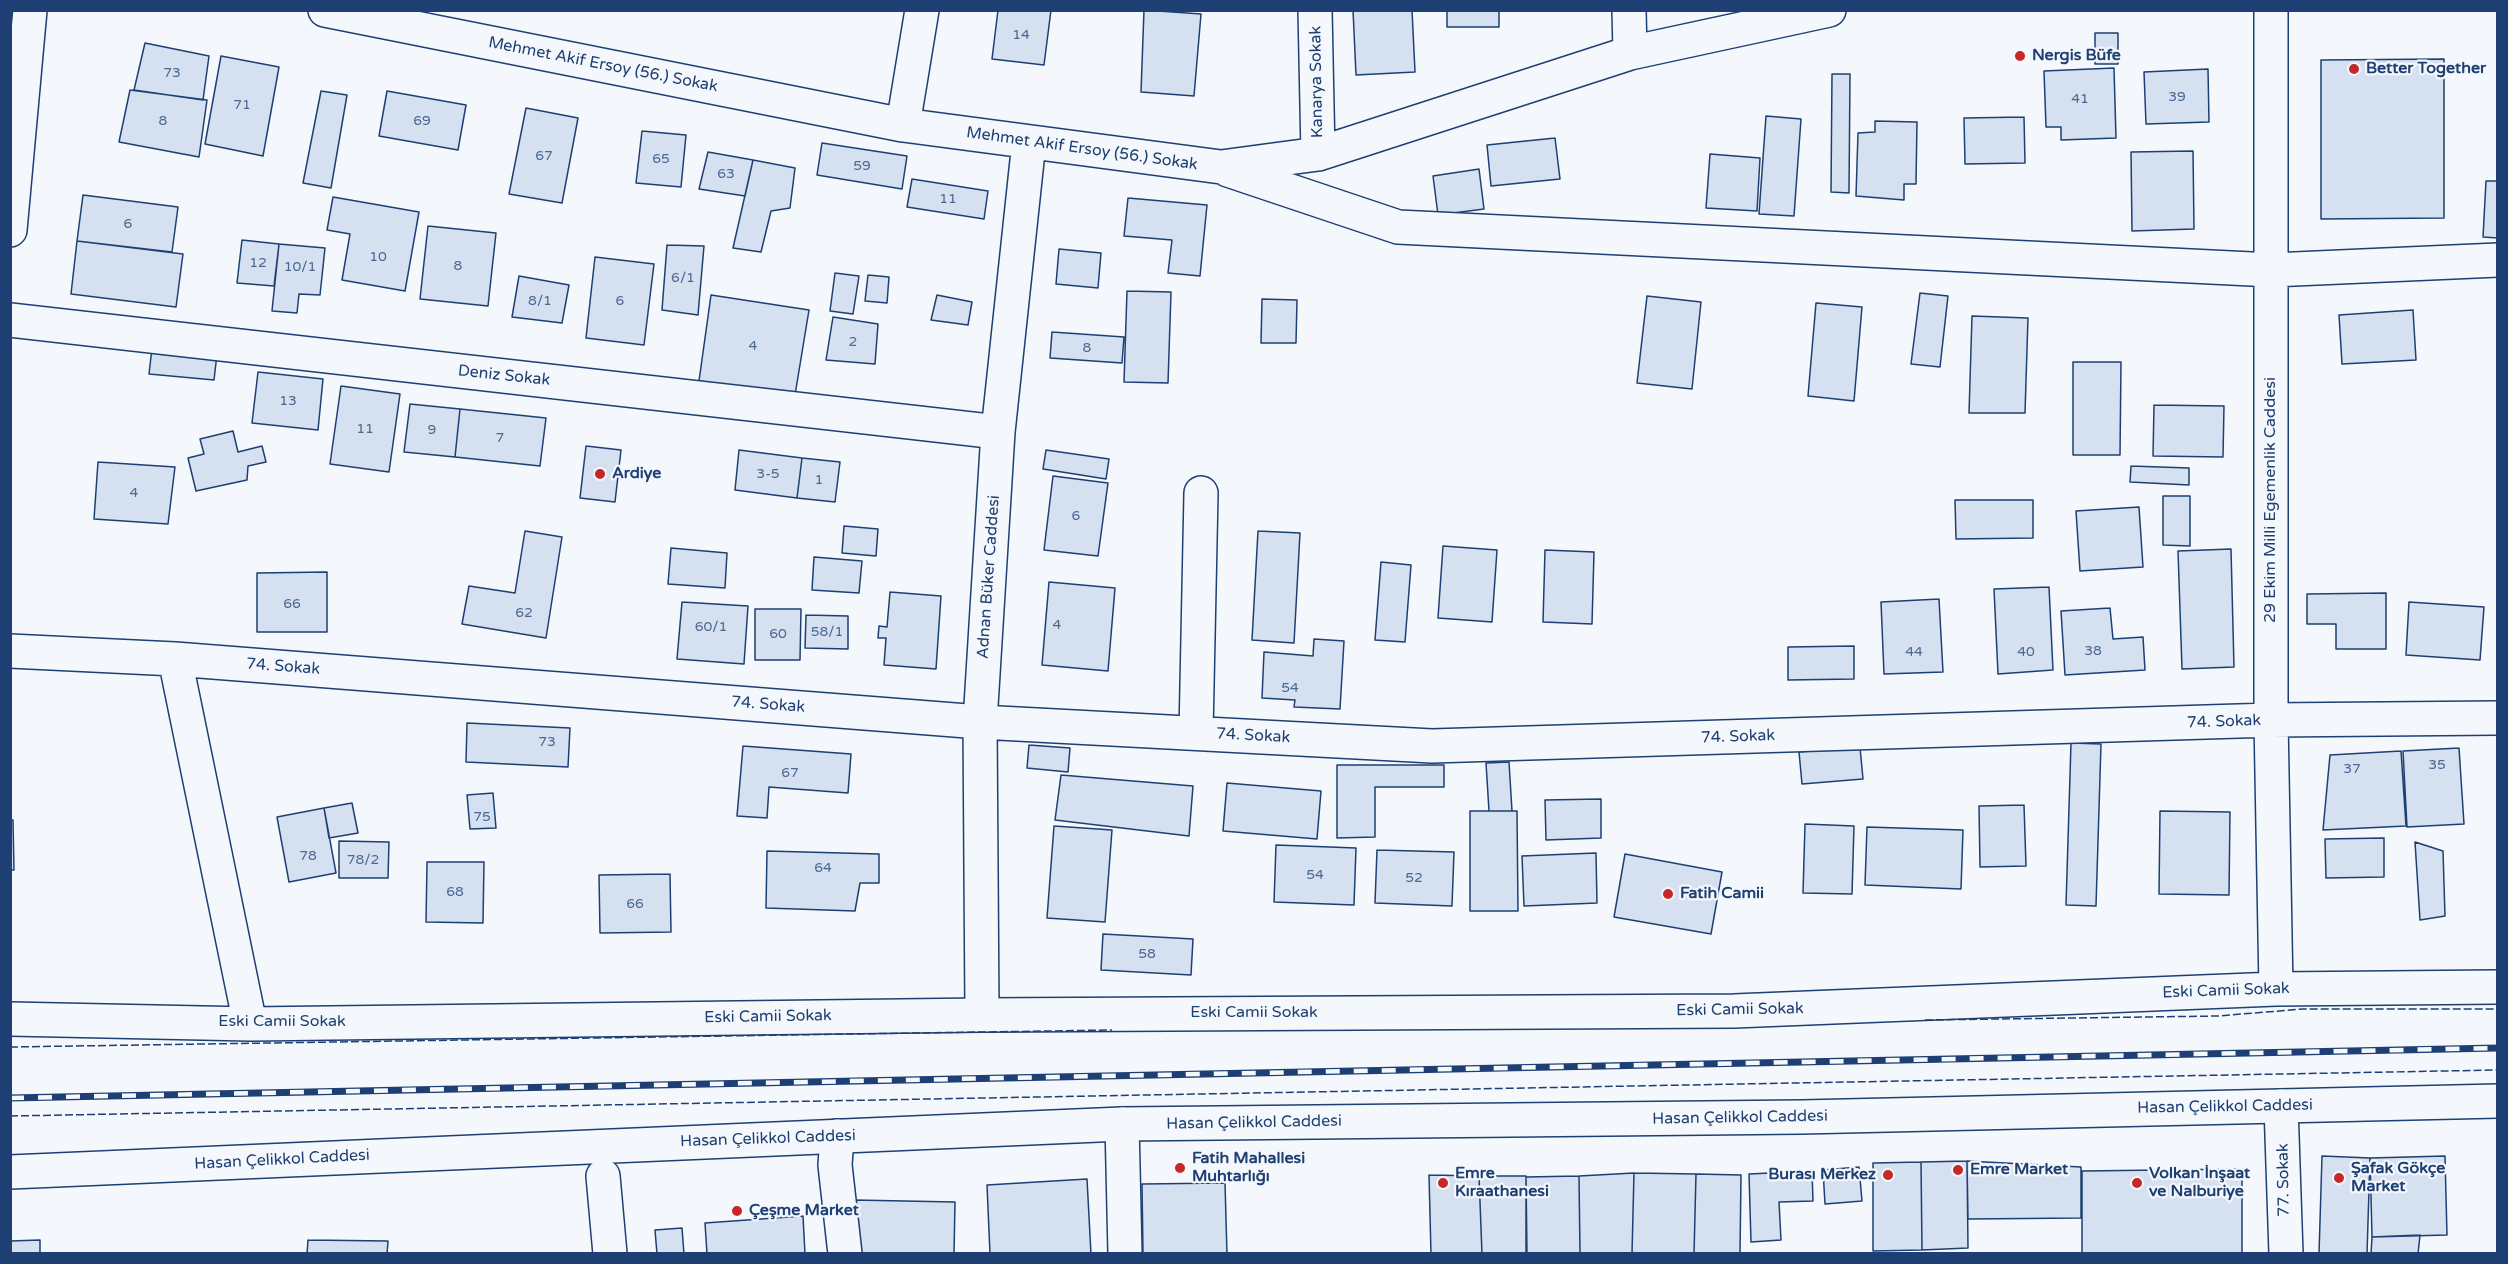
<!DOCTYPE html>
<meta charset="utf-8">
<style>
body{margin:0}
#map{position:relative;width:2508px;height:1264px;overflow:hidden;background:#f4f7fb;font-family:"Varela Round",sans-serif}
canvas{display:block}
.frame{position:absolute;inset:0;border:12px solid #1d3f73;pointer-events:none}
</style>
<div id="map">
<canvas width="2508" height="1264"></canvas>
<div class="frame"></div>
</div>
<script>
const context = document.querySelector('canvas').getContext('2d');
context.lineJoin = 'round';
function fill(path, color) {
  context.fillStyle = color;
  context.fill(path, 'evenodd');
}
function shape(rows) {
  const path = new Path2D();
  for (const r of rows) {
    path.moveTo(r[0], r[1]);
    for (let i = 2; i < r.length; i += 2) path.lineTo(r[i], r[i + 1]);
  }
  return path;
}
function stroke(path, color, width, dash) {
  context.strokeStyle = color;
  context.lineWidth = width;
  context.lineCap = dash ? 'butt' : 'round';
  context.setLineDash(dash || []);
  context.stroke(path);
}
function write(font, color, halo, rows, align = 'center') {
  context.font = font + ' "Varela Round",sans-serif';
  context.lineWidth = 4.5;
  context.setLineDash([]);
  context.textBaseline = 'middle';
  context.strokeStyle = halo;
  context.fillStyle = color;
  for (const [text, x, y, turn = 0] of rows) {
    context.save();
    context.translate(x, y);
    context.rotate((+turn || 0) * Math.PI / 180);
    context.textAlign = isNaN(turn) ? turn : align;
    if (halo) context.strokeText(text, 0, 0);
    context.fillText(text, 0, 0);
    context.restore();
  }
}
const building = shape([
 [998,10,1051,10,1044,65,992,59,998,10],
 [1144,10,1201,14,1194,96,1141,92,1144,10],
 [1353,10,1412,10,1415,72,1356,75,1353,10],
 [1447,10,1499,10,1499,27,1447,27,1447,10],
 [2095,33,2118,33,2118,64,2095,64,2095,33],
 [145,43,209,56,203,100,134,90,145,43],
 [221,56,279,67,263,156,205,144,221,56],
 [2444,59,2444,218,2321,219,2321,60,2444,59],
 [2114,68,2116,138,2061,140,2061,127,2046,127,2044,71,2114,68],
 [2208,69,2209,122,2146,124,2144,72,2208,69],
 [1832,74,1850,74,1849,193,1831,192,1832,74],
 [130,90,207,100,199,157,119,142,130,90],
 [321,91,347,95,331,188,303,183,321,91],
 [387,91,466,105,458,150,379,136,387,91],
 [526,108,578,118,562,203,509,194,526,108],
 [1766,116,1801,119,1794,216,1759,214,1766,116],
 [2024,117,2025,163,1965,164,1964,118,2024,117],
 [1875,121,1917,122,1916,184,1904,184,1904,200,1856,196,1858,133,1875,132,1875,121],
 [642,131,686,135,681,187,636,183,642,131],
 [1555,138,1560,179,1491,186,1487,145,1555,138],
 [822,143,907,156,902,189,817,175,822,143],
 [2193,151,2194,229,2132,231,2131,152,2193,151],
 [708,152,753,160,745,196,699,189,708,152],
 [1710,154,1760,158,1757,211,1706,208,1710,154],
 [753,160,795,168,790,208,771,211,761,252,733,248,753,160],
 [1479,169,1484,209,1438,215,1433,176,1479,169],
 [912,179,988,191,984,219,907,207,912,179],
 [2486,181,2498,181,2498,238,2483,237,2486,181],
 [83,195,178,207,172,252,77,241,83,195],
 [333,197,419,212,405,291,342,280,350,234,327,230,333,197],
 [1128,198,1207,205,1200,276,1168,273,1172,240,1124,236,1128,198],
 [428,226,496,233,488,306,420,299,428,226],
 [242,240,279,244,274,286,237,283,242,240],
 [77,241,183,254,176,307,71,294,77,241],
 [279,244,325,248,320,295,299,294,297,313,272,311,279,244],
 [667,245,704,246,698,315,662,310,667,245],
 [1059,249,1101,253,1098,288,1056,284,1059,249],
 [595,257,654,264,644,345,586,338,595,257],
 [835,273,859,276,853,314,830,311,835,273],
 [868,275,889,277,887,303,865,301,868,275],
 [519,276,569,285,562,323,512,317,519,276],
 [1127,291,1171,292,1168,383,1124,382,1127,291],
 [1920,293,1948,296,1940,367,1911,364,1920,293],
 [711,295,809,310,795,395,699,381,711,295],
 [937,295,972,302,968,325,931,320,937,295],
 [1647,296,1701,302,1692,389,1637,383,1647,296],
 [1262,299,1297,300,1296,343,1261,343,1262,299],
 [1816,303,1862,307,1854,401,1808,396,1816,303],
 [2413,310,2416,360,2342,364,2339,315,2413,310],
 [1972,316,2028,318,2025,413,1969,413,1972,316],
 [833,317,878,324,875,364,826,360,833,317],
 [1052,332,1124,337,1122,363,1050,358,1052,332],
 [152,348,217,354,214,380,149,374,152,348],
 [2073,362,2121,362,2120,455,2073,455,2073,362],
 [258,372,323,379,318,430,252,423,258,372],
 [341,386,400,394,389,472,330,464,341,386],
 [410,404,460,409,455,457,404,452,410,404],
 [2154,405,2224,406,2223,457,2153,456,2154,405],
 [460,409,546,418,540,466,455,457,460,409],
 [233,431,238,452,262,446,266,462,248,466,247,480,196,491,188,458,204,454,200,439,233,431],
 [586,446,621,450,615,502,580,498,586,446],
 [739,450,802,458,797,498,735,490,739,450],
 [1046,450,1109,459,1106,479,1043,469,1046,450],
 [802,458,840,462,835,502,797,498,802,458],
 [98,462,175,467,168,524,94,519,98,462],
 [2131,466,2189,468,2189,485,2130,482,2131,466],
 [1053,476,1108,483,1098,556,1044,550,1053,476],
 [2163,496,2190,496,2190,546,2163,545,2163,496],
 [1955,500,2033,500,2033,538,1956,539,1955,500],
 [2139,507,2143,567,2080,571,2076,511,2139,507],
 [844,526,878,529,876,556,842,553,844,526],
 [525,531,562,537,546,638,462,624,469,586,515,593,525,531],
 [1258,531,1300,533,1294,643,1252,640,1258,531],
 [1443,546,1497,550,1492,622,1438,618,1443,546],
 [671,548,727,553,725,588,668,584,671,548],
 [2231,549,2234,667,2182,669,2178,551,2231,549],
 [1545,550,1594,552,1592,624,1543,622,1545,550],
 [814,557,862,561,859,593,812,590,814,557],
 [1381,562,1411,565,1405,642,1375,640,1381,562],
 [327,572,327,632,257,632,257,573,327,572],
 [1049,582,1115,588,1108,671,1042,665,1049,582],
 [2049,587,2053,670,1998,674,1994,589,2049,587],
 [890,592,941,596,936,669,884,665,886,638,878,638,879,626,887,627,890,592],
 [2386,593,2386,649,2336,649,2336,624,2307,624,2307,594,2386,593],
 [1939,599,1943,672,1884,674,1881,602,1939,599],
 [682,602,748,606,744,664,677,659,682,602],
 [2409,602,2484,607,2480,660,2406,655,2409,602],
 [2110,608,2113,639,2143,637,2145,670,2065,675,2061,611,2110,608],
 [755,609,801,609,800,660,755,660,755,609],
 [806,615,848,616,848,649,805,648,806,615],
 [1314,639,1344,641,1340,709,1294,707,1295,700,1262,698,1264,652,1313,656,1314,639],
 [1854,646,1854,679,1788,680,1788,647,1854,646],
 [467,723,570,728,568,767,466,762,467,723],
 [2071,743,2101,744,2096,906,2066,905,2071,743],
 [1029,745,1070,748,1068,772,1027,768,1029,745],
 [743,746,851,754,848,793,769,787,767,818,737,816,743,746],
 [1860,747,1863,779,1802,784,1799,752,1860,747],
 [2459,748,2464,824,2407,827,2403,751,2459,748],
 [2401,751,2406,826,2323,830,2330,755,2401,751],
 [1509,762,1512,811,1489,811,1486,763,1509,762],
 [1337,765,1444,765,1444,787,1375,787,1375,837,1337,838,1337,765],
 [1061,775,1193,786,1189,836,1055,820,1061,775],
 [1227,783,1321,791,1317,839,1223,831,1227,783],
 [493,793,496,828,470,829,467,795,493,793],
 [1601,799,1601,838,1546,840,1545,800,1601,799],
 [352,803,358,833,329,838,324,808,352,803],
 [2024,805,2026,866,1980,867,1979,806,2024,805],
 [324,808,336,873,289,882,277,817,324,808],
 [1470,811,1517,811,1518,911,1470,911,1470,811],
 [2160,811,2230,812,2229,895,2159,894,2160,811],
 [10,820,13,820,14,870,10,870,10,820],
 [1805,824,1854,826,1852,894,1803,893,1805,824],
 [1054,826,1112,830,1105,922,1047,918,1054,826],
 [1867,827,1963,830,1961,889,1865,885,1867,827],
 [2384,838,2384,877,2326,878,2325,839,2384,838],
 [339,841,389,842,388,878,339,878,339,841],
 [2415,842,2443,851,2445,916,2420,920,2415,842],
 [1276,845,1356,848,1354,905,1274,902,1276,845],
 [1377,850,1454,852,1452,906,1375,903,1377,850],
 [767,851,879,854,879,883,860,883,855,911,766,908,767,851],
 [1596,853,1597,903,1524,906,1522,856,1596,853],
 [1625,854,1722,872,1711,934,1614,917,1625,854],
 [427,862,484,862,483,923,426,922,427,862],
 [670,874,671,932,600,933,599,875,670,874],
 [1103,934,1193,939,1191,975,1101,970,1103,934],
 [2322,1156,2370,1158,2367,1254,2319,1254,2322,1156],
 [2445,1156,2447,1235,2372,1237,2370,1158,2445,1156],
 [1967,1161,2081,1167,2081,1218,1968,1219,1967,1161],
 [1967,1161,1968,1248,1922,1250,1921,1162,1967,1161],
 [1921,1162,1922,1250,1873,1251,1873,1163,1921,1162],
 [1859,1167,1862,1201,1825,1204,1823,1170,1859,1167],
 [2242,1169,2242,1254,2082,1254,2082,1171,2242,1169],
 [1812,1171,1813,1201,1779,1202,1781,1240,1751,1242,1749,1174,1812,1171],
 [1634,1173,1696,1174,1694,1254,1632,1254,1634,1173],
 [1634,1173,1632,1254,1580,1254,1579,1176,1634,1173],
 [1696,1174,1741,1175,1740,1254,1694,1254,1696,1174],
 [1429,1175,1479,1176,1482,1254,1431,1254,1429,1175],
 [1479,1176,1526,1176,1526,1254,1482,1254,1479,1176],
 [1579,1176,1580,1254,1527,1254,1526,1177,1579,1176],
 [1087,1179,1091,1254,990,1254,987,1185,1087,1179],
 [1225,1183,1227,1254,1143,1254,1142,1184,1225,1183],
 [854,1200,955,1202,954,1254,853,1254,854,1200],
 [803,1216,805,1254,707,1254,705,1223,803,1216],
 [682,1228,684,1254,657,1254,655,1230,682,1228],
 [2420,1235,2418,1254,2371,1254,2372,1237,2420,1235],
 [40,1240,40,1254,10,1254,10,1241,40,1240],
 [308,1240,388,1241,387,1254,307,1254,308,1240]
]);
fill(building, '#d5e0f0');
stroke(building, '#1d3f73', 1.5);
const minor = shape([
 [325,10,903,125,1221,167,1318,154,1630,53,1829,10],
 [1315,10,1318,154],
 [1629,10,1630,53],
 [2271,10,2271,720,2276,989],
 [903,125,922,10],
 [1228,170,1398,227,2272,270,2498,260],
 [10,230,30,10],
 [10,320,998,432],
 [10,651,175,659,980,722,1432,746,2271,720,2498,718],
 [175,659,250,1024],
 [1196,733,1201,493],
 [982,1015,980,722,998,432,1029,142],
 [10,1019,250,1024,982,1015,1734,1011,2276,989,2498,987],
 [2281,1106,2286,1254],
 [1122,1124,1125,1254],
 [837,1136,835,1165,845,1254],
 [603,1176,610,1254]
]);
const major = shape([
 [10,1172,1122,1124,1802,1117,2498,1101]
]);
stroke(minor, '#1d3f73', 36);
stroke(major, '#1d3f73', 36);
stroke(minor, '#f4f7fb', 33);
stroke(major, '#f4f7fb', 33);
const rail = shape([
 [10,1098,2498,1048]
]);
stroke(rail, '#1d3f73', 7);
stroke(rail, '#f4f7fb', 4.5, [14]);
stroke(shape([
 [1925,1020,2218,1016,2303,1009,2498,1009],
 [10,1047,1112,1030],
 [10,1116,2498,1070]
]), '#1d3f73', 1.5, [8, 3]);
for (const [x, y, r, color] of [
 [2020,56,6,"#c62828"],
 [2354,69,6,"#c62828"],
 [600,474,6,"#c62828"],
 [1668,894,6,"#c62828"],
 [1180,1168,6,"#c62828"],
 [1958,1170,6,"#c62828"],
 [1888,1175,6,"#c62828"],
 [2339,1178,6,"#c62828"],
 [1443,1183,6,"#c62828"],
 [2137,1183,6,"#c62828"],
 [737,1211,6,"#c62828"]
]) {
  const dot = new Path2D();
  dot.arc(x, y, r, 0, 2 * Math.PI);
  context.fillStyle = color;
  context.fill(dot);
  stroke(dot, '#f4f7fb', 2);
}
write('14px', '#4b6792', null, [
 ["14",1021,35],
 ["73",172,73],
 ["39",2177,97],
 ["41",2080,99],
 ["71",242,105],
 ["8",163,121],
 ["69",422,121],
 ["67",544,156],
 ["65",661,159],
 ["59",862,166],
 ["63",726,174],
 ["11",948,199],
 ["6",128,224],
 ["10",378,257],
 ["12",258,263],
 ["8",458,266],
 ["10/1",300,267],
 ["6/1",683,278],
 ["8/1",540,301],
 ["6",620,301],
 ["2",853,342],
 ["4",753,346],
 ["8",1087,348],
 ["13",288,401],
 ["11",365,429],
 ["9",432,430],
 ["7",500,438],
 ["3-5",768,474],
 ["1",819,480],
 ["4",134,493],
 ["6",1076,516],
 ["66",292,604],
 ["62",524,613],
 ["4",1057,625],
 ["60/1",711,627],
 ["58/1",827,632],
 ["60",778,634],
 ["38",2093,651],
 ["44",1914,652],
 ["40",2026,652],
 ["54",1290,688],
 ["73",547,742],
 ["35",2437,765],
 ["37",2352,769],
 ["67",790,773],
 ["75",482,817],
 ["78",308,856],
 ["78/2",363,860],
 ["64",823,868],
 ["54",1315,875],
 ["52",1414,878],
 ["68",455,892],
 ["66",635,904],
 ["58",1147,954]
]);
write('bold 16px', '#1d3f73', '#f4f7fb', [
 ["Nergis Büfe",2032,56],
 ["Better Together",2366,69],
 ["Ardiye",612,474],
 ["Fatih Camii",1680,894],
 ["Fatih Mahallesi",1192,1159],
 ["Muhtarlığı",1192,1177],
 ["Şafak Gökçe",2351,1169],
 ["Market",2351,1187],
 ["Emre Market",1970,1170],
 ["Emre",1455,1174],
 ["Kıraathanesi",1455,1192],
 ["Volkan İnşaat",2149,1174],
 ["ve Nalburiye",2149,1192],
 ["Burası Merkez",1876,1175,"right"],
 ["Çeşme Market",749,1211]
], 'left');
write('16px', '#1d3f73', '#f4f7fb', [
 ["Mehmet Akif Ersoy (56.) Sokak",603,65,11],
 ["Kanarya Sokak",1317,82,-91],
 ["Mehmet Akif Ersoy (56.) Sokak",1082,149,8],
 ["Deniz Sokak",504,376,6],
 ["29 Ekim Milli Egemenlik Caddesi",2271,500,-90],
 ["Adnan Büker Caddesi",989,577,-86],
 ["74. Sokak",283,667,4],
 ["74. Sokak",768,705,4],
 ["74. Sokak",2224,722,-2],
 ["74. Sokak",1253,736,3],
 ["74. Sokak",1738,737,-2],
 ["Eski Camii Sokak",2226,991,-2],
 ["Eski Camii Sokak",1740,1010,-1],
 ["Eski Camii Sokak",1254,1013],
 ["Eski Camii Sokak",768,1017,-1],
 ["Eski Camii Sokak",282,1022],
 ["Hasan Çelikkol Caddesi",2225,1107,-1],
 ["Hasan Çelikkol Caddesi",1740,1118,-1],
 ["Hasan Çelikkol Caddesi",1254,1123,-1],
 ["Hasan Çelikkol Caddesi",768,1139,-2],
 ["Hasan Çelikkol Caddesi",282,1160,-3],
 ["77. Sokak",2284,1180,-91]
]);
</script>
